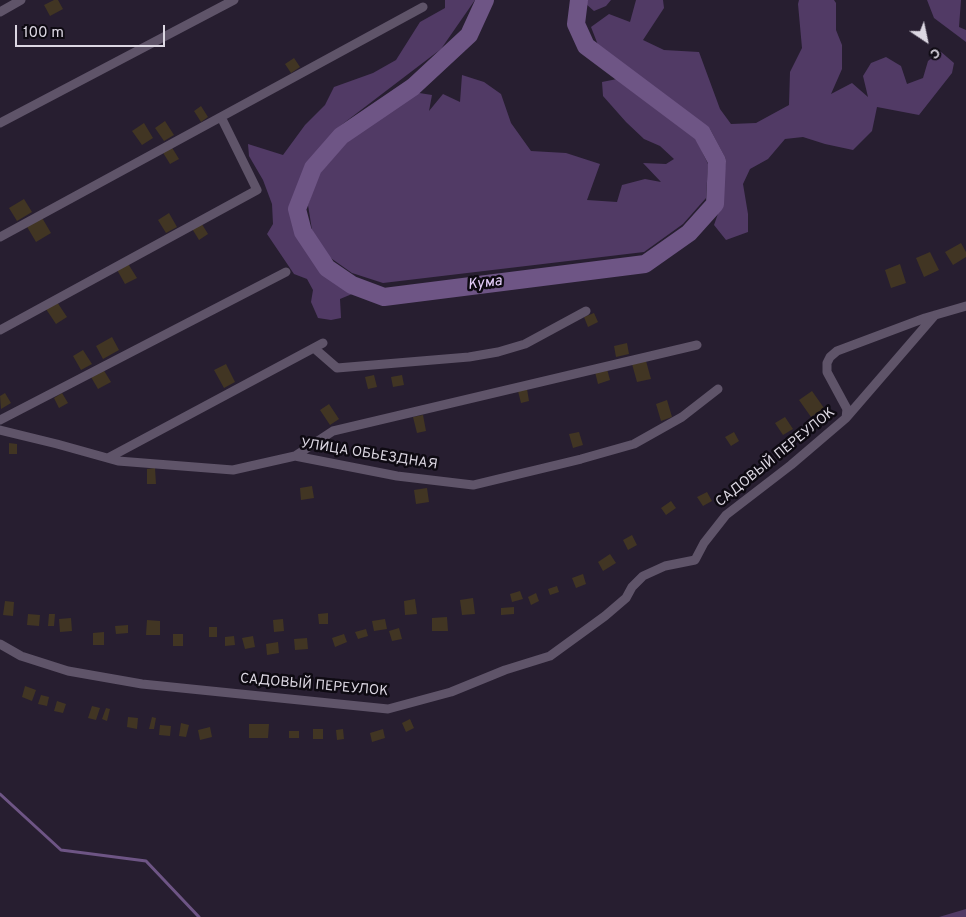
<!DOCTYPE html>
<meta charset="utf-8">
<style>
body{margin:0}
#map{position:relative;width:966px;height:917px;overflow:hidden;background:#271e30;font-family:Overpass,sans-serif}
canvas{display:block}
.north{position:absolute;left:901px;top:15px;width:50px;height:50px;-webkit-text-stroke:4px #0e0a12;paint-order:stroke;rotate:146deg;font-size:14px;font-weight:700;line-height:20px;text-align:center;color:#dcd7e2}
.north::after{content:'';display:block;margin:auto;width:18px;height:22px;background:#dcd7e2;clip-path:polygon(50% 0,100% 100%,50% 72%,0 100%)}
.scale{position:absolute;left:15px;top:25px;width:150px;height:22px;box-sizing:border-box;border:2px solid #dcd7e2;border-top:0;padding-left:6px;font-size:15px;line-height:18px;white-space:nowrap;color:#dcd7e2;-webkit-text-stroke:4px #0e0a12;paint-order:stroke}
</style>
<div id="map">
<canvas width="966" height="917"></canvas>
<div class="north">С</div>
<div class="scale">100 m</div>
</div>
<script>
const context = document.querySelector('canvas').getContext('2d');
context.lineJoin = 'round';
function fill(path, color) {
  context.fillStyle = color;
  context.fill(path, 'evenodd');
}
function shape(rows) {
  const path = new Path2D();
  for (const r of rows) {
    path.moveTo(r[0], r[1]);
    for (let i = 2; i < r.length; i += 2) path.lineTo(r[i], r[i + 1]);
  }
  return path;
}
function stroke(path, color, width, dash) {
  context.strokeStyle = color;
  context.lineWidth = width;
  context.lineCap = dash ? 'butt' : 'round';
  context.setLineDash(dash || []);
  context.stroke(path);
}
function write(font, color, halo, rows, align = 'center') {
  context.font = font + ' Overpass,sans-serif';
  context.lineWidth = 5;
  context.setLineDash([]);
  context.textBaseline = 'middle';
  context.strokeStyle = halo;
  context.fillStyle = color;
  for (const [text, x, y, turn = 0] of rows) {
    context.save();
    context.translate(x, y);
    context.rotate((+turn || 0) * Math.PI / 180);
    context.textAlign = isNaN(turn) ? turn : align;
    if (halo) context.strokeText(text, 0, 0);
    context.fillText(text, 0, 0);
    context.restore();
  }
}
fill(shape([
 [445,0,475,0,441,49,340,126,308,166,293,210,297,233,325,274,340,287,352,294,340,299,341,318,331,320,318,318,311,302,313,290,307,279,294,274,267,234,273,224,272,204,263,180,249,156,248,144,283,155,305,125,325,105,334,87,373,73,396,60,420,22,445,8],
 [588,0,611,0,606,6,594,11,586,4],
 [636,0,663,0,664,8,643,40,664,50,699,52,720,109,731,124,756,123,789,105,790,72,802,48,798,4,799,0,834,0,836,3,836,30,842,45,842,69,831,94,852,83,868,97,863,76,871,63,886,57,901,66,907,84,923,78,928,61,940,51,954,63,952,73,919,115,877,107,872,131,853,150,825,144,803,137,785,139,768,159,750,169,743,184,748,214,748,232,726,240,714,225,721,205,726,159,710,129,598,45,591,27,609,14,630,22],
 [927,0,961,0,959,27,966,30,966,42,934,18],
 [462,75,484,82,501,94,511,123,531,151,566,153,600,164,587,200,617,202,622,185,645,179,661,182,643,163,666,164,674,159,660,146,644,139,626,122,603,96,602,82,617,79,694,135,708,164,706,198,683,224,644,252,383,283,352,273,325,254,312,230,308,205,318,175,346,143,413,92,432,95,429,111,443,94,460,102],
 [966,909,966,917,939,917]
]), '#513a65');
stroke(shape([
 [0,794,61,850,146,861,199,917]
]), '#6e5585', 3);
stroke(shape([
 [485,0,469,35,413,87,341,136,313,168,297,209,303,232,327,268,352,285,384,297,645,264,689,233,715,204,717,161,702,133,586,46,576,24,579,0]
]), '#6e5585', 18);
fill(shape([
 [54,0,58,0,63,9,50,16,44,5],
 [294,58,300,67,291,73,285,64],
 [201,106,208,117,201,122,194,111],
 [165,121,174,135,164,141,155,128],
 [144,123,153,138,142,145,132,131],
 [171,146,179,159,170,164,162,151],
 [24,199,32,212,17,221,9,208],
 [169,213,177,227,166,233,158,220],
 [41,216,51,233,36,242,26,225],
 [200,221,208,234,199,240,191,227],
 [961,243,966,252,966,257,953,265,945,252],
 [930,252,939,270,924,277,916,258],
 [127,262,137,278,125,284,116,268],
 [900,264,906,283,891,288,885,270],
 [57,302,67,317,56,324,46,309],
 [594,313,598,322,588,327,584,317],
 [112,337,119,350,103,359,96,346],
 [627,343,629,354,616,357,614,346],
 [83,350,92,364,81,370,73,356],
 [646,361,651,379,637,382,632,364],
 [226,364,235,382,224,388,214,370],
 [103,369,111,382,98,389,91,377],
 [607,369,610,380,598,384,595,372],
 [374,375,377,387,368,389,365,377],
 [402,375,404,385,393,387,391,377],
 [527,389,529,401,521,403,518,391],
 [812,391,824,408,811,417,799,400],
 [5,393,11,403,1,409,0,396],
 [62,393,68,403,59,408,54,398],
 [667,400,672,417,661,421,656,404],
 [329,404,339,419,330,425,320,410],
 [423,415,426,431,417,433,413,417],
 [785,417,793,429,783,435,775,423],
 [579,432,583,445,573,448,569,434],
 [734,432,739,441,731,446,725,437],
 [9,443,17,444,17,454,9,454],
 [155,468,156,484,147,484,147,469],
 [312,486,314,498,301,500,300,488],
 [427,488,429,502,416,504,414,490],
 [707,492,712,501,703,506,697,497],
 [671,501,676,508,666,515,661,508],
 [632,535,637,545,628,550,623,540],
 [610,554,616,563,603,571,598,562],
 [583,574,586,584,576,588,572,578],
 [557,586,559,592,550,595,548,589],
 [520,591,523,599,512,602,510,594],
 [536,593,539,601,531,605,528,597],
 [473,598,475,614,462,615,460,600],
 [415,599,417,614,405,615,404,601],
 [5,601,14,602,13,616,3,615],
 [514,607,514,614,501,615,501,608],
 [328,613,328,624,319,624,318,614],
 [28,614,40,615,39,626,27,625],
 [49,614,55,614,54,626,48,626],
 [447,617,448,631,432,631,432,618],
 [71,618,72,631,60,632,59,619],
 [283,619,284,631,274,632,273,620],
 [385,619,387,629,374,631,372,621],
 [147,620,160,621,160,635,146,635],
 [128,625,128,633,116,634,115,626],
 [209,627,217,627,217,637,209,637],
 [399,628,402,639,392,641,389,631],
 [366,629,368,636,358,639,355,632],
 [104,632,104,645,93,645,93,633],
 [173,634,183,634,183,646,173,646],
 [344,634,347,642,335,647,332,638],
 [234,636,235,645,225,646,225,637],
 [253,636,255,647,245,649,242,638],
 [307,638,308,649,295,650,294,639],
 [278,642,279,653,267,655,266,644],
 [25,686,36,690,32,701,22,697],
 [41,695,49,697,47,706,38,704],
 [57,701,66,704,63,713,54,711],
 [92,706,100,708,96,720,88,718],
 [106,708,110,709,107,721,102,719],
 [128,717,138,718,137,729,127,727],
 [152,717,156,718,154,729,149,729],
 [410,719,414,728,406,732,402,723],
 [181,723,189,725,186,737,179,736],
 [249,724,269,724,268,738,249,738],
 [160,725,171,726,170,736,159,735],
 [210,727,212,737,200,740,198,730],
 [313,729,323,729,323,739,313,739],
 [343,729,344,739,337,740,336,730],
 [383,729,385,738,372,742,370,733],
 [289,731,299,731,299,738,289,738]
]), '#413523');
stroke(shape([
 [0,12,21,0],
 [0,123,234,0],
 [0,237,423,7],
 [0,330,257,190,221,117],
 [314,348,337,368,469,357,498,352,525,344,586,311],
 [846,418,847,409,827,372,827,363,830,357,837,351,925,318,966,306],
 [0,420,286,272],
 [0,430,57,444,118,461,233,470,295,456,397,476,473,485,581,459,634,444,682,417,718,389],
 [295,456,333,431,697,345],
 [108,458,323,343],
 [0,644,21,656,68,671,142,684,388,709,451,692,505,670,550,656,605,616,626,598,632,587,643,576,665,566,695,560,704,543,726,515,791,465,846,418,935,315]
]), '#5f5469', 9);
write('14px', '#dcd7e2', '#0e0a12', [
 ["УЛИЦА ОБЬЕЗДНАЯ",369,455,9],
 ["САДОВЫЙ ПЕРЕУЛОК",776,458,-39],
 ["САДОВЫЙ ПЕРЕУЛОК",314,686,5]
]);
write('italic 15px', '#e6cffc', '#0e0a12', [
 ["Кума",485,284,-7]
]);
</script>
